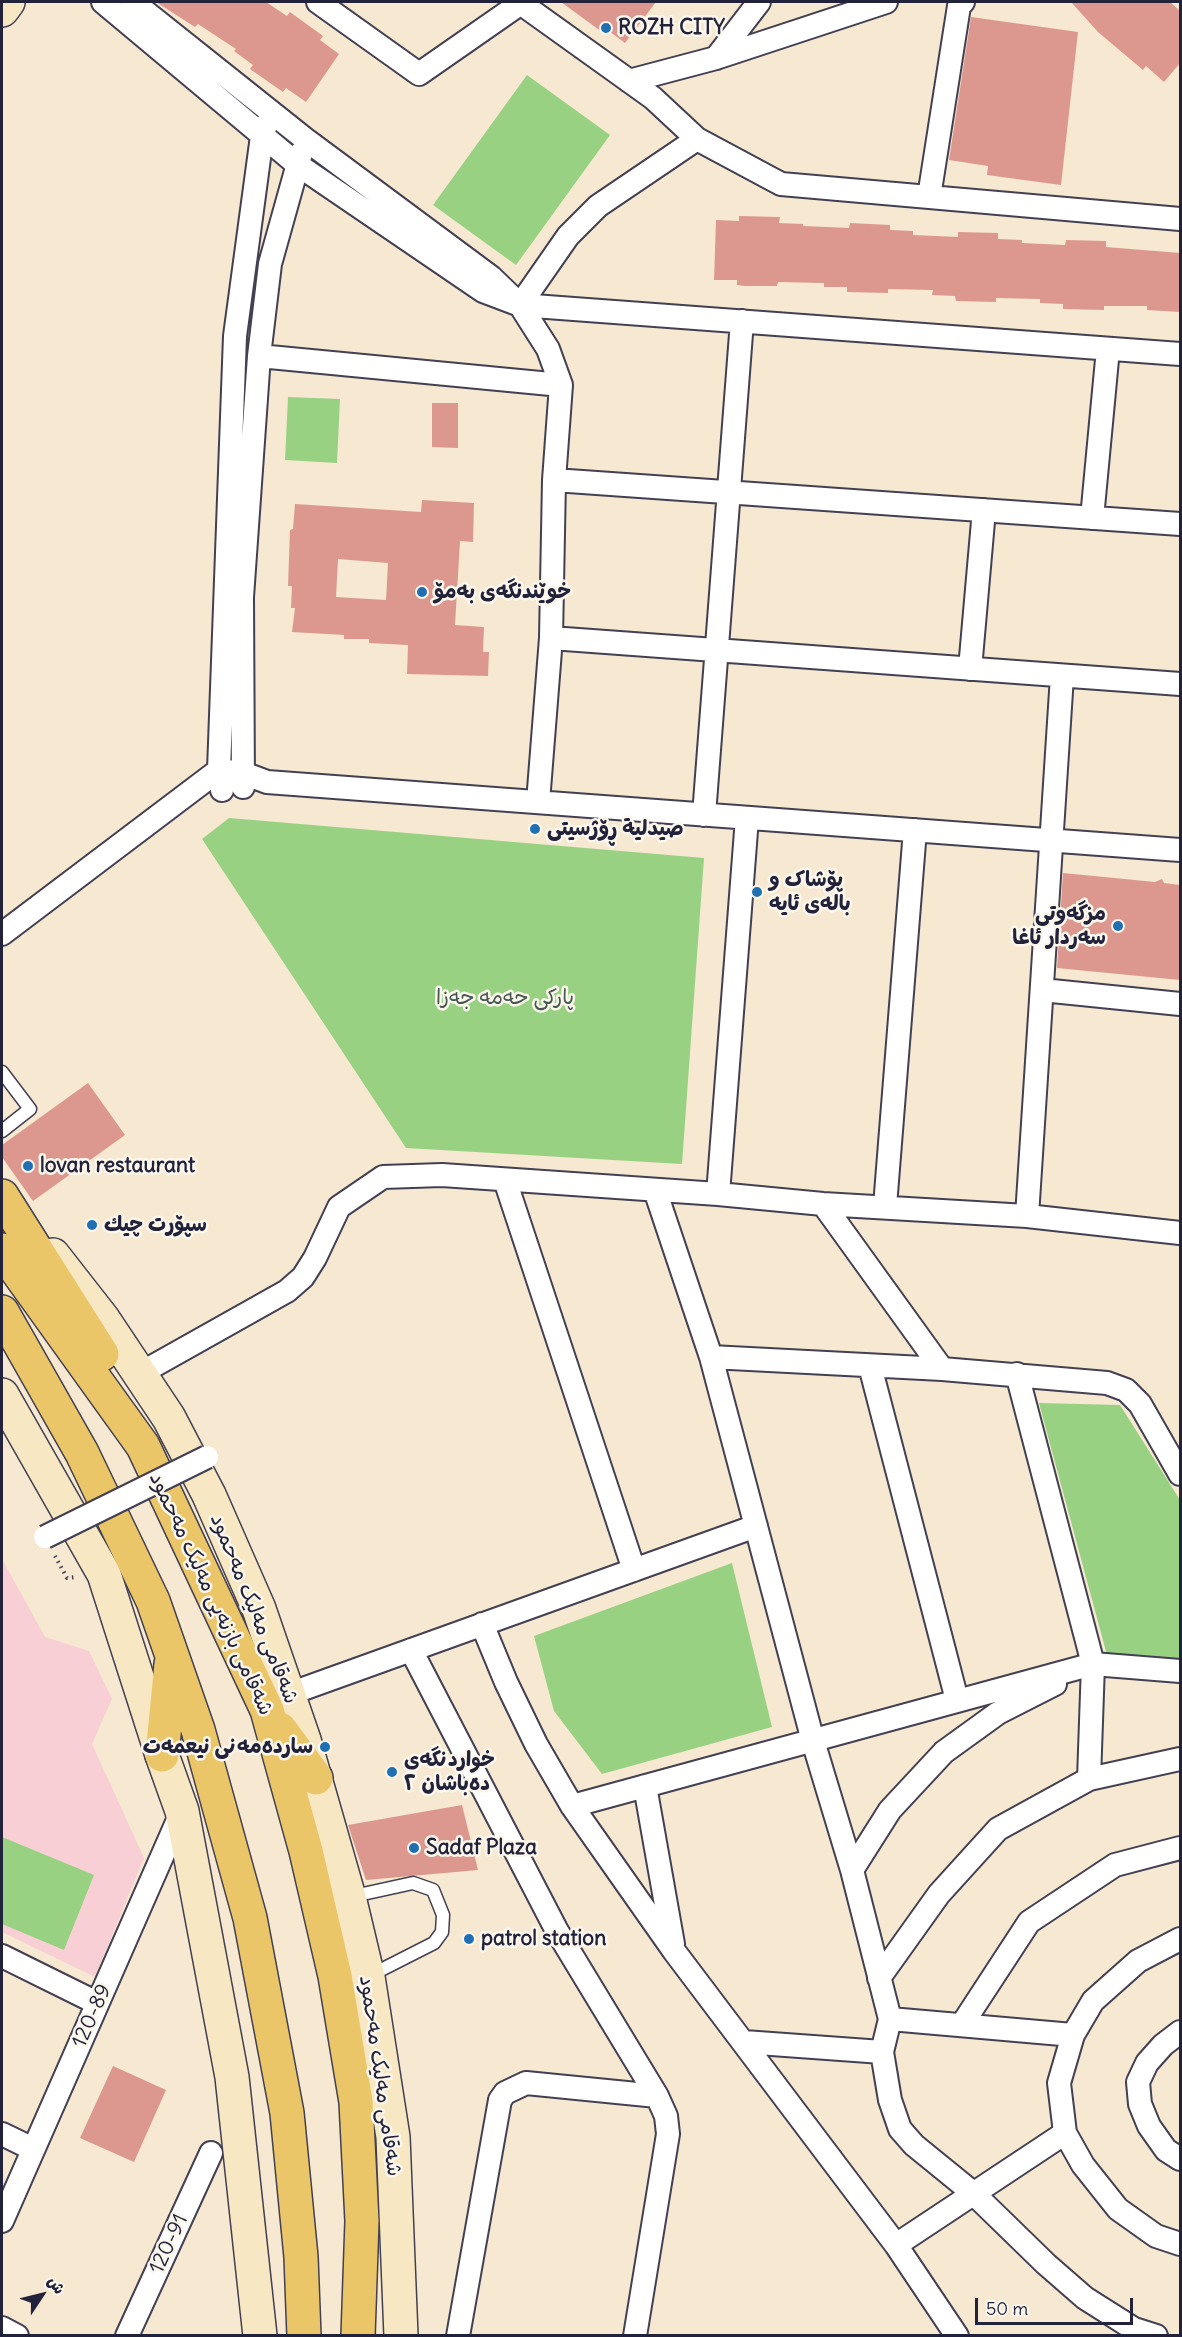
<!DOCTYPE html>
<meta charset="utf-8">
<style>
body{margin:0}
#map{position:relative;width:1182px;height:2337px;overflow:hidden;background:#f6e8d1;font-family:Delius,"Playpen Sans Arabic",sans-serif}
canvas{display:block}
.frame{position:absolute;inset:0;border:3px solid #22223b;pointer-events:none}
.north{position:absolute;left:12px;top:2265px;width:60px;height:60px;-webkit-text-stroke:4px #fbf7ec;paint-order:stroke;rotate:55deg;font-size:16px;font-weight:700;line-height:24px;text-align:center;color:#22223b}
.north::after{content:'';display:block;margin:auto;width:21px;height:27px;background:#22223b;clip-path:polygon(50% 0,100% 100%,50% 72%,0 100%)}
.scale{position:absolute;left:975px;top:2298px;width:158px;height:27px;box-sizing:border-box;border:3px solid #22223b;border-top:0;padding-left:8px;font-size:18px;line-height:21px;white-space:nowrap;color:#22223b;-webkit-text-stroke:4px #fbf7ec;paint-order:stroke}
</style>
<div id="map">
<canvas width="1182" height="2337"></canvas>
<div class="frame"></div>
<div class="north">ش</div>
<div class="scale">50 m</div>
</div>
<script>
const context = document.querySelector('canvas').getContext('2d');
context.lineJoin = 'round';
function fill(path, color) {
  context.fillStyle = color;
  context.fill(path, 'evenodd');
}
function shape(rows) {
  const path = new Path2D();
  for (const r of rows) {
    path.moveTo(r[0], r[1]);
    for (let i = 2; i < r.length; i += 2) path.lineTo(r[i], r[i + 1]);
  }
  return path;
}
function stroke(path, color, width, dash) {
  context.strokeStyle = color;
  context.lineWidth = width;
  context.lineCap = dash ? 'butt' : 'round';
  context.setLineDash(dash || []);
  context.stroke(path);
}
function write(font, color, halo, rows, align = 'center') {
  context.font = font + ' Delius,"Playpen Sans Arabic",sans-serif';
  context.lineWidth = 5;
  context.setLineDash([]);
  context.textBaseline = 'middle';
  context.strokeStyle = halo;
  context.fillStyle = color;
  for (const [text, x, y, turn = 0] of rows) {
    context.save();
    context.translate(x, y);
    context.rotate((+turn || 0) * Math.PI / 180);
    context.textAlign = isNaN(turn) ? turn : align;
    if (halo) context.strokeText(text, 0, 0);
    context.fillText(text, 0, 0);
    context.restore();
  }
}
fill(shape([
 [2,1559,45,1637,89,1651,112,1699,92,1744,144,1858,95,1977,2,1932]
]), '#f7cfd4');
fill(shape([
 [527,75,610,135,516,265,433,205],
 [288,397,340,399,337,463,285,460],
 [229,818,704,858,682,1164,406,1148,202,839],
 [1039,1403,1120,1405,1180,1500,1180,1674,1111,1670],
 [732,1563,772,1727,602,1774,554,1711,534,1636],
 [2,1837,94,1875,64,1950,2,1924]
]), '#99d183');
fill(shape([
 [156,2,266,2,287,16,290,12,323,36,320,40,339,54,306,102,286,88,283,92,250,69,253,65,234,51,236,49,198,24,195,27],
 [561,2,656,2,625,43,605,28,602,32],
 [1071,2,1170,2,1180,11,1180,63,1164,82,1146,66,1143,70,1098,32],
 [971,17,1078,32,1061,185,987,175,988,166,949,160],
 [739,216,780,217,779,223,803,224,803,226,849,228,850,223,890,225,890,230,913,231,913,235,958,237,958,232,998,233,998,239,1022,240,1022,243,1065,245,1066,240,1106,241,1106,247,1180,253,1180,312,1147,310,1147,306,1104,306,1104,310,1063,309,1063,304,1040,303,1040,299,996,298,996,302,956,301,955,296,932,295,933,290,888,289,888,293,847,292,847,287,824,287,824,283,778,282,777,286,745,286,737,285,737,280,714,280,716,220,739,221],
 [432,403,458,403,458,448,432,447],
 [422,500,474,503,473,542,460,541,455,625,484,627,483,652,489,652,488,676,407,674,408,645,369,643,369,639,344,639,344,635,292,632,295,608,291,608,292,586,288,586,290,530,293,529,295,504,421,512],
 [338,559,388,563,386,600,336,597],
 [1063,873,1155,882,1162,879,1164,883,1180,885,1180,980,1057,968],
 [88,1083,125,1135,33,1201,2,1157,2,1145],
 [462,1805,478,1870,366,1880,348,1825],
 [113,2066,166,2090,134,2162,80,2138]
]), '#dc988f');
const lane = shape([
 [2,1072,30,1109,2,1131],
 [349,1897,413,1883,433,1890,443,1915,442,1932,434,1943,369,1976]
]);
const street = shape([
 [103,2,298,165,483,291,520,305,1180,354],
 [133,2,305,139,491,277,520,305,548,349,561,385,554,480,551,638,538,802],
 [318,2,419,74,521,3],
 [519,2,653,98,697,139,781,184,1180,219],
 [716,58,759,2],
 [629,81,716,58,886,2],
 [929,197,959,6,963,2],
 [520,305,568,236,598,206,697,139],
 [259,356,561,385],
 [554,480,1180,524],
 [1092,518,1108,349],
 [551,638,1180,684],
 [970,669,984,510],
 [243,787,242,597,259,356,270,264,301,153],
 [222,790,219,770,235,336,262,136,266,125],
 [704,815,742,321],
 [2,934,219,770,243,773,267,782,1180,850],
 [1042,990,1180,1004],
 [505,1180,634,1570],
 [655,1190,711,1357,813,1741,852,1870,890,2019,882,2052,890,2100,900,2129,914,2145,973,2193,1046,2264,1085,2298,1134,2329,1156,2336],
 [718,1194,747,818],
 [823,1204,942,1369],
 [885,1206,915,830],
 [1027,1216,1062,676],
 [711,1357,942,1369,1107,1383,1126,1390,1140,1404,1180,1474],
 [870,1366,957,1700],
 [141,1373,287,1291,303,1277,315,1258,339,1207,383,1177,442,1175,718,1194,823,1204,1027,1216,1180,1233],
 [1017,1374,1093,1664,1089,1779],
 [482,1624,506,1682,536,1744,572,1806,674,1951,896,2245,957,2336],
 [411,1650,557,1931,657,2096,666,2116,668,2134,635,2336],
 [289,1694,756,1526],
 [645,1786,673,1944],
 [572,1806,1093,1664,1180,1671],
 [852,1870,890,1810,944,1752,998,1713,1055,1684],
 [1180,1939,1138,1961,1093,2001,1073,2035,1059,2083,1065,2133,1083,2165,1118,2209,1156,2236,1180,2244],
 [2,1956,97,2003],
 [879,1978,939,1894,998,1829,1089,1779,1180,1759],
 [890,2019,1073,2035],
 [963,2023,1029,1922,1115,1865,1180,1848],
 [1180,2032,1163,2045,1147,2063,1138,2082,1140,2104,1149,2126,1166,2150,1180,2159],
 [744,2042,882,2052],
 [2,2134,33,2149],
 [2,2221,182,1811],
 [896,2245,1065,2133],
 [2,2328,17,2336],
 [127,2336,211,2153],
 [458,2336,500,2100,505,2093,526,2083,657,2096]
]);
const secondary = shape([
 [2,10,8,2],
 [53,1255,103,1319,169,1418,209,1495,259,1609,304,1740,349,1897,368,1977,393,2137,401,2336],
 [2,1395,104,1574,162,1755,182,1811,232,2077,260,2336]
]);
const highway = shape([
 [2,1196,102,1354],
 [2,1250,143,1446,267,1710,306,1851,335,1976,356,2102,362,2221,358,2336],
 [2,1312,82,1453,153,1601,198,1730,250,1918,287,2113,301,2257,304,2336],
 [280,1729,316,1778],
 [162,1755,171,1664]
]);
stroke(lane, '#424052', 15);
stroke(street, '#424052', 26);
stroke(secondary, '#424052', 36);
stroke(highway, '#424052', 36);
stroke(shape([
 [55,1556,67,1578,76,1577]
]), '#424052', 4, [1.5, 4.5]);
stroke(lane, '#fff', 12);
stroke(street, '#fff', 22);
stroke(secondary, '#f7e8c3', 33);
stroke(highway, '#ebc669', 33);
const streetBridge = shape([
 [45,1537,207,1457]
]);
stroke(streetBridge, '#424052', 26, []);
stroke(streetBridge, '#fff', 22);
for (const [x, y, r, color] of [
 [606,28,6,"#1f6fb2"],
 [422,592,6,"#1f6fb2"],
 [535,829,6,"#1f6fb2"],
 [757,892,6,"#1f6fb2"],
 [1118,926,6,"#1f6fb2"],
 [28,1166,6,"#1f6fb2"],
 [92,1225,6,"#1f6fb2"],
 [325,1747,6,"#1f6fb2"],
 [392,1772,6,"#1f6fb2"],
 [414,1848,6,"#1f6fb2"],
 [469,1939,6,"#1f6fb2"]
]) {
  const dot = new Path2D();
  dot.arc(x, y, r, 0, 2 * Math.PI);
  context.fillStyle = color;
  context.fill(dot);
  stroke(dot, '#fbf7ec', 2);
}
write('bold 21px', '#22223b', '#fbf7ec', [
 ["ROZH CITY",618,28],
 ["خوێندنگەی بەمۆ",434,592],
 ["صيدلية ڕۆژسیتی",547,829],
 ["پۆشاک و",769,880],
 ["بالەی ئایە",769,904],
 ["مزگەوتی",1106,914,"right"],
 ["سەردار ئاغا",1106,938,"right"],
 ["lovan restaurant",40,1166],
 ["سپۆرت چيك",104,1225],
 ["ساردەمەنی نیعمەت",313,1747,"right"],
 ["خواردنگەی",404,1760],
 ["دەباشان ٢",404,1784],
 ["Sadaf Plaza",426,1848],
 ["patrol station",481,1939]
], 'left');
write('21px', '#465751', '#fbf7ec', [
 ["پارکی حەمە جەزا",505,998]
]);
write('21px', '#22223b', '#fbf7ec', [
 ["شەقامی بازنەیی مەلیک مەحمود",211,1594,65],
 ["شەقامی مەلیک مەحمود",254,1609,68],
 ["120-89",92,2016,-66],
 ["شەقامی مەلیک مەحمود",380,2076,82],
 ["120-91",169,2244,-65]
]);
</script>
